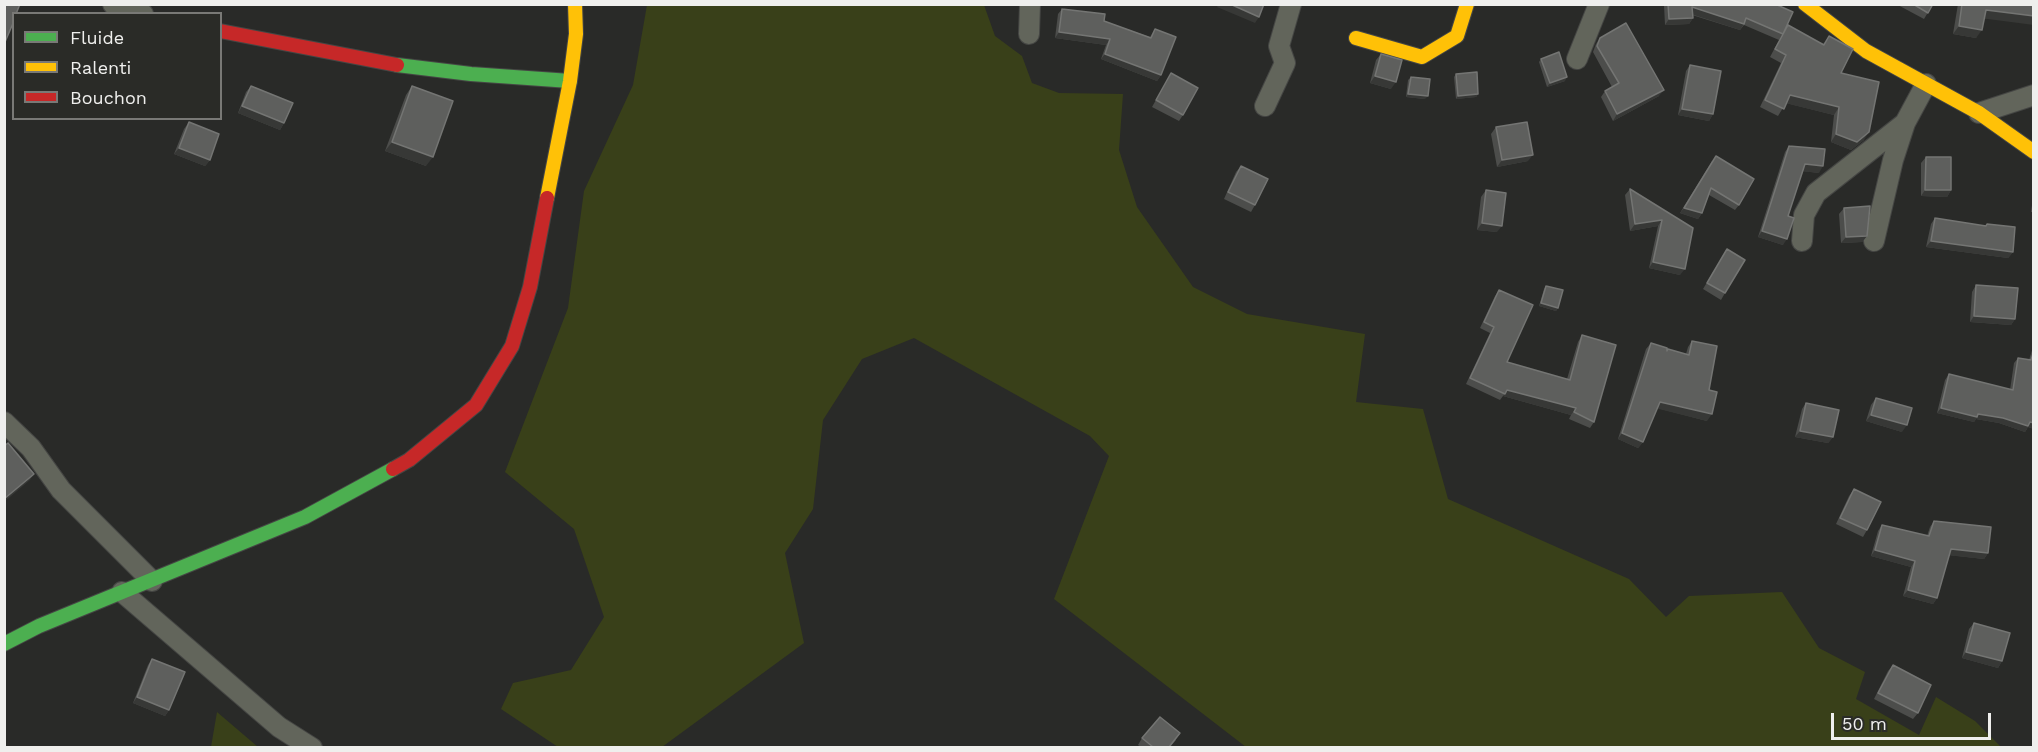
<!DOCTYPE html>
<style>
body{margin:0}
#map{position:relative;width:2038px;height:752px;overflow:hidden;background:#292a28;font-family:"Work Sans",sans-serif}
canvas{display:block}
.frame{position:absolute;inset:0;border:6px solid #efefed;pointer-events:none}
.legend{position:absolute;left:12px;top:12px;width:210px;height:108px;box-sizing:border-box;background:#2a2b27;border:2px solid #797976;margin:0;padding:8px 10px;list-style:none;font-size:18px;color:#efefed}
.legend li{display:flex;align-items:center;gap:12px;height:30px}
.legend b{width:30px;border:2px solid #797976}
.scale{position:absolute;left:1831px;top:713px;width:160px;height:27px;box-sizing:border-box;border:3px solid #efefed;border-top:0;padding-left:8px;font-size:18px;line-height:21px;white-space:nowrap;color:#efefed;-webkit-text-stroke:4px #2a2b27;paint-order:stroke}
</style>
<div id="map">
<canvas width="2038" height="752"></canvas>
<div class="frame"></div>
<ul class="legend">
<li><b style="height:8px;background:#4caf50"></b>Fluide</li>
<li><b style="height:8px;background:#ffc107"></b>Ralenti</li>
<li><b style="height:8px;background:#c62828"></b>Bouchon</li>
</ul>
<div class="scale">50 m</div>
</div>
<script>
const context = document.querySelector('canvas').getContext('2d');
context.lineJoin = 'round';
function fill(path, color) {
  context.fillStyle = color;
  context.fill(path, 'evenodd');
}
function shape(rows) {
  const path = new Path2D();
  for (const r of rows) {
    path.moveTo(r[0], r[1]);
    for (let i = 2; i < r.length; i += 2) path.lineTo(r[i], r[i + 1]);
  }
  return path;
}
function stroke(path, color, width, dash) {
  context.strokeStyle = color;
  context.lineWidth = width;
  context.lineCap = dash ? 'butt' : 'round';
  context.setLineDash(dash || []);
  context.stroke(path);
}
fill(shape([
 [984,5,995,36,1022,56,1032,83,1059,93,1123,94,1119,150,1137,207,1193,287,1247,314,1365,334,1356,402,1423,409,1448,499,1629,579,1666,617,1689,596,1782,592,1819,648,1865,672,1856,699,1919,735,1936,697,1975,721,2001,747,1246,747,1054,599,1109,456,1090,436,914,338,862,359,823,420,813,509,785,553,804,643,662,747,558,747,501,709,513,683,571,670,604,617,574,529,505,472,568,308,584,191,633,85,647,5],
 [217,712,258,747,211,747]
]), '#394019');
const street = shape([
 [113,4,143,14],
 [1029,34,1030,4],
 [1577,59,1599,4],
 [1265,106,1285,63,1279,46,1291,4],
 [1979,113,2034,95],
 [1802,241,1804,215,1816,193,1905,123],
 [1874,241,1893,160,1905,123,1926,84],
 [4,422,31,448,61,490,152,581],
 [122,592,279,727,312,748]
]);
const fast = shape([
 [397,65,471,74,570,81],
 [4,644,39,626,305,517,393,469]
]);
const slow = shape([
 [1805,4,1866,51,1979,113,2034,152],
 [1356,38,1422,57,1457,36,1467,4],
 [547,198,570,81,576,34,575,4]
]);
const jam = shape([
 [220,31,397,65],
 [393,469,409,460,476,405,512,346,530,287,547,198]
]);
stroke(street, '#454644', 22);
stroke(fast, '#454644', 16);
stroke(slow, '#454644', 16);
stroke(jam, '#454644', 16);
stroke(street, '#62655b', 20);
stroke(fast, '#4caf50', 14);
stroke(slow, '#ffc107', 14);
stroke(jam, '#c62828', 14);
fill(shape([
 [1661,4,1775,4,1785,30,1823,44,1829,36,1864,140,1851,150,1831,142,1834,115,1786,103,1778,116,1760,107,1781,63,1770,57,1779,40,1744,25,1740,30,1692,15,1693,18,1689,24,1665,25,1664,5],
 [1896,4,1933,4,1924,19],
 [1958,4,2034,4,1984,19,1976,38,1953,34],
 [1062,9,1104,21,1150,37,1155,29,1161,75,1157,81,1101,59,1106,45,1055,38,1058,14],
 [1600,38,1659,96,1613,121,1601,97,1605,91,1612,87,1593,52,1596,44],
 [1381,54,1391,89,1370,83,1376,60],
 [1541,59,1565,81,1547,87,1539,62],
 [1690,65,1713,114,1709,121,1678,115,1686,71],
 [1171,73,1183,115,1179,121,1152,107],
 [1456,74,1478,94,1476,97,1456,99,1454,77],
 [1411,77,1425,99,1406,97,1408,80],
 [251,86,284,123,280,130,238,113,246,92],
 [412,86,426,166,385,151,406,95],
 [189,122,210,160,205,166,174,154,184,129],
 [1496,127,1528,161,1497,167,1491,134],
 [1789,146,1819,173,1803,171,1788,216,1783,245,1758,237,1785,152],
 [1926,157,1951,190,1947,197,1921,196,1921,163],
 [1712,161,1739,205,1735,210,1709,195,1702,213,1698,219,1680,213],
 [1241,166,1255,205,1251,212,1224,199,1236,172],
 [1630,189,1693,228,1680,275,1649,268,1658,226,1630,231,1625,195],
 [1486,190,1497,232,1477,230,1481,197],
 [2034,192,2034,212,2031,212],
 [1844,208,1867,236,1862,242,1841,243,1839,214],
 [1935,218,1985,226,1987,224,2013,252,2008,258,1926,247,1931,224],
 [1727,249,1725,293,1721,300,1703,289],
 [1976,285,2015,319,2011,325,1970,322,1972,292],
 [1546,286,1558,308,1556,311,1539,306,1544,289],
 [1499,290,1507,362,1567,379,1578,342,1582,335,1594,422,1590,428,1569,419,1571,415,1503,396,1500,400,1466,384,1490,333,1480,328,1495,296],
 [1692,341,1709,390,1707,421,1657,408,1643,442,1638,448,1618,439,1646,349,1651,343,1667,351,1686,354,1688,347],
 [2034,344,2034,429,2028,427,2025,432,1999,423,1976,419,1974,422,1937,413,1945,380,1949,374,2010,390,2014,363,2018,358,2029,360],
 [1876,398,1902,432,1866,421,1871,405],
 [1806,403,1833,437,1828,443,1795,437,1802,409],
 [1854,489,1867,530,1863,537,1836,524,1849,496],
 [1934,521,1988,553,1984,559,1949,555,1937,598,1933,604,1903,596,1911,567,1871,556,1878,531,1882,525,1927,536,1930,527],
 [1974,623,2002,661,1998,668,1962,658,1969,629],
 [152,659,169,710,165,716,133,703,148,665],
 [1893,665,1918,713,1913,719,1874,699,1888,671],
 [1142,738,1176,740,1170,747,1141,747,1138,745]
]), '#4c4d4b');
fill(shape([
 [372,4,410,4,409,5,372,5],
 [1219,4,1230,4,1259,17,1255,23,1217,7],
 [1692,7,1744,24,1740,30,1688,13],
 [1986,10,2034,16,2034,25,1980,18],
 [1693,18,1689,24,1665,25,1669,19],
 [1959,26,1982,30,1976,38,1953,34],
 [1059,32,1110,39,1106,45,1055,38],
 [1105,54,1161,75,1157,81,1101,59],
 [1375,76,1396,82,1391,89,1370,83],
 [1567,77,1565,81,1547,87,1550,83],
 [1664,90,1659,96,1613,121,1617,114],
 [1408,94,1428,96,1425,99,1406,97],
 [1478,94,1476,97,1456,99,1458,96],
 [1790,95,1839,107,1834,115,1785,103],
 [242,106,284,123,280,130,238,113],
 [1682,109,1713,114,1709,121,1678,115],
 [1869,132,1864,140,1851,150,1831,142,1836,134],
 [392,142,433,157,426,166,385,151],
 [179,148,210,160,205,166,174,154],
 [1533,155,1528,161,1497,167,1502,160],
 [1805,164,1823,166,1819,173,1800,171],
 [1925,190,1951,190,1947,197,1921,196],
 [1684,208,1702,213,1698,219,1680,213],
 [1662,220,1658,226,1630,231,1635,224],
 [1482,223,1502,226,1497,232,1477,230],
 [1762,231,1787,239,1783,245,1758,237],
 [1867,236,1862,242,1841,243,1846,237],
 [1931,241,2013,252,2008,258,1926,247],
 [1653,262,1685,269,1680,275,1649,268],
 [1541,303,1558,308,1556,311,1539,306],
 [1974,316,2015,319,2011,325,1970,322],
 [1507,390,1576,408,1571,415,1503,396],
 [1660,402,1712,414,1707,421,1655,408],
 [1941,408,2030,422,2034,423,2034,429,2028,427,2025,432,1999,423,1976,419,1974,422,1937,413],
 [1871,415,1907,425,1902,432,1866,421],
 [1800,431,1833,437,1828,443,1795,437],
 [1622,433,1643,442,1638,448,1618,439],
 [34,474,30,480,4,502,4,499],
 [1951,549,1988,553,1984,559,1946,555],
 [1875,550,1915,561,1911,567,1871,556],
 [1908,590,1937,598,1933,604,1903,596],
 [1966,652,2002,661,1998,668,1962,658],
 [137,697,169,710,165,716,133,703]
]), '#373836');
const building = shape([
 [4,4,20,4,16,14,14,14,14,21,5,42,4,4],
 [1230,4,1264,4,1259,17,1230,4],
 [1668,4,1775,4,1793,12,1783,34,1746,18,1744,24,1692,7,1693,18,1669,19,1668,4],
 [1913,4,1933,4,1928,13,1913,4],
 [1962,4,2034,4,2034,16,1986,10,1982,30,1959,26,1962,4],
 [1062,9,1105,14,1104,21,1151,38,1155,29,1176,37,1161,75,1105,54,1110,39,1059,32,1062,9],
 [1626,23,1664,90,1617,114,1605,91,1619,83,1597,46,1600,38,1626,23],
 [1788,25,1824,45,1829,36,1853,49,1841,73,1879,82,1869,132,1857,142,1836,134,1839,107,1790,95,1784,109,1765,100,1786,55,1775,49,1788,25],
 [1559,52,1567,77,1550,83,1541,59,1559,52],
 [1381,54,1402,60,1396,82,1375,76,1381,54],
 [1690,65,1721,71,1713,114,1682,109,1690,65],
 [1477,72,1478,94,1458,96,1456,74,1477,72],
 [1171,73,1198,88,1183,115,1156,100,1171,73],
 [1411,77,1430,79,1428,96,1408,94,1411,77],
 [251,86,293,103,284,123,242,106,251,86],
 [412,86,453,101,433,157,392,142,412,86],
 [189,122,219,134,210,160,179,148,189,122],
 [1527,122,1533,155,1502,160,1496,127,1527,122],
 [1789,146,1825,149,1823,166,1805,164,1788,216,1794,218,1787,239,1762,231,1789,146],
 [1716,156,1754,179,1739,205,1711,188,1702,213,1684,208,1716,156],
 [1926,157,1951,157,1951,190,1925,190,1926,157],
 [1241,166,1268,179,1255,205,1228,192,1241,166],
 [1630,189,1693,228,1685,269,1653,262,1662,220,1635,224,1630,189],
 [1486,190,1506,193,1502,226,1482,223,1486,190],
 [1870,206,1867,236,1846,237,1844,208,1870,206],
 [1935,218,1986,226,1987,224,2015,227,2013,252,1931,241,1935,218],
 [1727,249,1745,260,1725,293,1707,283,1727,249],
 [1976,285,2018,288,2015,319,1974,316,1976,285],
 [1546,286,1563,290,1558,308,1541,303,1546,286],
 [1499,290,1533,305,1507,362,1570,380,1582,335,1616,345,1594,422,1574,412,1576,408,1507,390,1505,394,1470,378,1494,327,1484,322,1499,290],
 [1692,341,1717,346,1709,390,1717,392,1712,414,1660,402,1643,442,1622,433,1651,343,1667,348,1667,351,1668,349,1689,355,1692,341],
 [2034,351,2034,423,2030,422,2028,426,2003,418,1978,414,1977,417,1941,408,1949,374,2013,390,2018,358,2031,360,2034,351],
 [1876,398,1912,408,1907,425,1871,415,1876,398],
 [1806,403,1839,410,1833,437,1800,431,1806,403],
 [8,443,34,474,4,499,4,446,8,443],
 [1854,489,1881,502,1867,530,1840,518,1854,489],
 [1934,521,1991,527,1988,553,1951,549,1937,598,1908,590,1915,561,1875,550,1882,525,1929,536,1934,521],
 [1974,623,2010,633,2002,661,1966,652,1974,623],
 [152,659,185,672,169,710,137,697,152,659],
 [1893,665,1931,685,1918,713,1878,693,1893,665],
 [1160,717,1180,733,1169,747,1153,747,1142,738,1160,717]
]);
fill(building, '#5e5f5d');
stroke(building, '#747573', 1.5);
</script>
